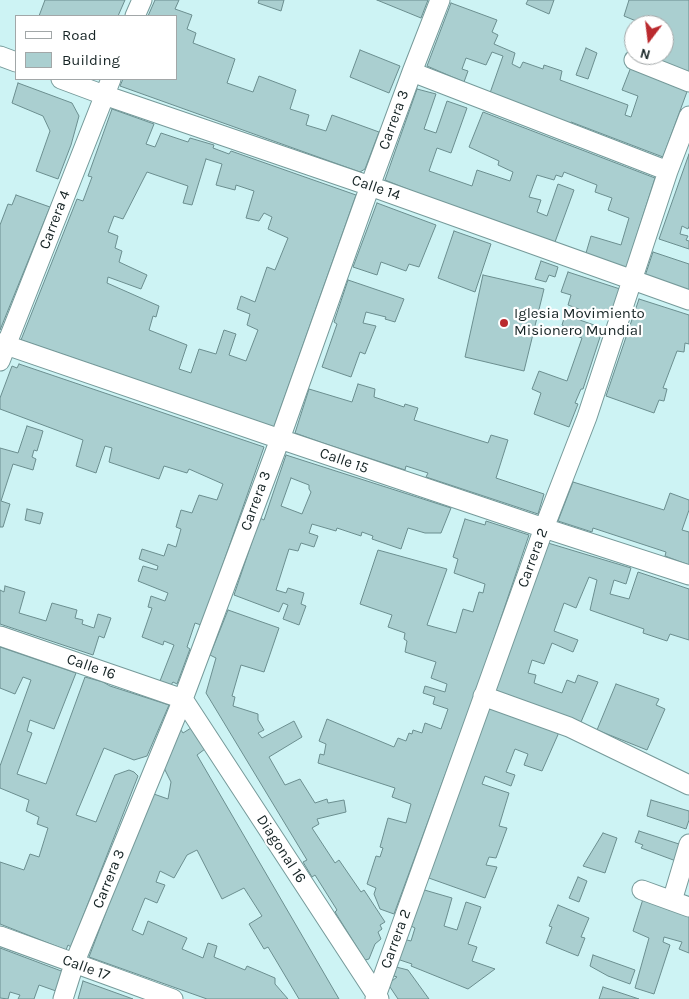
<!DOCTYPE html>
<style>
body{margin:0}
#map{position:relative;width:689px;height:999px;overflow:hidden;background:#cdf3f4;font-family:Karla,sans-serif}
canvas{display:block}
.legend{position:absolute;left:15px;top:15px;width:162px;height:65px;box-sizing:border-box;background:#fff;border:1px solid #a2a7a8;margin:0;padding:6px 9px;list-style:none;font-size:15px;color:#162425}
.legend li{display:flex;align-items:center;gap:10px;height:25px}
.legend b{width:25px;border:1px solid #a2a7a8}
.north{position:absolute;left:624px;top:15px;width:50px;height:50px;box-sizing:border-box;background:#fff;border:1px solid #a2a7a8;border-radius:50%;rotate:195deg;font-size:14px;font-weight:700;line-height:20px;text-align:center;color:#162425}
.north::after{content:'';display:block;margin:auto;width:18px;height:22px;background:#ba2a2e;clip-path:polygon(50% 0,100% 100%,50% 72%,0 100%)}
</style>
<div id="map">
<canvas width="689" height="999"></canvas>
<ul class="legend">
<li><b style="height:6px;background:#fff"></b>Road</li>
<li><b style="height:14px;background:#aacfd0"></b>Building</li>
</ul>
<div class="north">N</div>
</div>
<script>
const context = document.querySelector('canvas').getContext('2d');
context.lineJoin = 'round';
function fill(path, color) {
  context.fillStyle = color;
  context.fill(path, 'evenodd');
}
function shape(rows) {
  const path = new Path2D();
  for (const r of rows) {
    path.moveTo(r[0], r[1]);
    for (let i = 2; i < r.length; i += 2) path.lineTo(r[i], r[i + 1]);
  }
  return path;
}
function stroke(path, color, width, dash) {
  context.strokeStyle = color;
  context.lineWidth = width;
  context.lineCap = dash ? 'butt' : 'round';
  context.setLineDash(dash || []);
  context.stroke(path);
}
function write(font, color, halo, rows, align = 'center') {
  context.font = font + ' Karla,sans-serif';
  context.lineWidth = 4.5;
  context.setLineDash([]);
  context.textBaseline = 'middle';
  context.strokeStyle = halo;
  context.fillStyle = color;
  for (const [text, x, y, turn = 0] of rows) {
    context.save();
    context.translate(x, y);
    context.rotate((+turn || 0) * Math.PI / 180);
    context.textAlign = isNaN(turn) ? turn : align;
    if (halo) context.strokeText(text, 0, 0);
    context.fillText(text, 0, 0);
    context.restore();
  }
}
const building = shape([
 [45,0,125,0,118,16,39,16,45,0],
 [155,0,179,0,175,9,192,15,187,29,196,33,193,43,235,59,227,83,253,92,259,76,296,90,290,109,309,115,306,125,326,131,332,115,379,132,365,169,360,172,120,86,123,79,176,79,176,16,148,16,155,0],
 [259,0,284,0,281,11,258,3,259,0],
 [377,0,428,0,421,18,377,0],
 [528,0,554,0,549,14,526,4,528,0],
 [629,0,689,0,689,73,643,55,664,55,664,25,646,25,624,16,629,0],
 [451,3,497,20,492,32,498,35,494,44,515,53,512,64,520,68,523,62,543,69,544,65,562,71,560,80,628,105,625,115,631,117,638,96,622,90,631,67,688,89,663,157,571,122,570,124,490,93,503,56,492,52,486,65,466,58,462,69,468,71,464,82,427,66,451,3],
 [586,48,597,53,588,79,576,75,586,48],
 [360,50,400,66,389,93,350,77,360,50],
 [18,83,72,103,79,116,71,145,58,179,36,171,50,131,43,116,12,103,18,83],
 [417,89,436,94,424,129,436,133,447,101,467,108,451,153,437,148,429,171,472,186,477,170,510,181,513,172,498,165,499,161,469,147,483,112,655,178,626,269,586,253,591,236,621,245,629,218,608,210,612,198,595,192,597,185,564,172,562,177,556,175,554,180,537,175,529,197,541,200,537,212,547,216,558,184,574,190,555,242,463,209,462,211,385,180,417,89],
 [112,109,154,124,146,144,155,147,161,133,188,142,190,138,214,145,213,148,229,154,231,151,356,195,274,427,21,340,77,199,83,201,92,177,88,176,112,109],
 [689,154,689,226,688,229,682,226,680,234,688,236,686,240,689,241,689,249,659,239,689,154],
 [206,159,222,164,216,185,235,190,236,185,254,191,246,218,259,221,264,213,272,217,268,229,288,238,275,270,267,267,255,302,241,296,237,309,250,314,247,325,258,330,246,361,229,355,236,334,224,330,216,354,199,349,191,373,179,369,187,345,149,330,153,316,156,317,159,306,107,283,108,277,141,289,147,275,119,262,122,251,115,248,118,236,108,232,114,216,123,219,147,172,188,186,183,203,192,205,206,159],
 [16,195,50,207,0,330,0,225,8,204,12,205,16,195],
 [377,203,436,225,419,267,409,264,406,271,381,262,377,275,353,267,377,203],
 [454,231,491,244,475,292,438,278,454,231],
 [653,252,689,264,689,291,645,276,653,252],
 [541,261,558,267,555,277,549,275,546,282,535,279,541,261],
 [568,272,620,289,609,320,568,305,571,295,561,292,568,272],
 [483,275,544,289,524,371,465,357,483,275],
 [348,280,404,299,395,322,385,319,386,317,366,312,363,323,376,326,365,354,360,352,351,377,322,367,337,324,334,322,348,280],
 [639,299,689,315,689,344,685,343,684,352,677,351,663,388,667,389,664,401,659,400,654,413,606,396,639,299],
 [565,315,603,328,583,389,581,389,575,403,578,404,569,427,534,414,541,393,532,389,539,371,567,381,582,338,568,333,569,329,562,325,565,315],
 [19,364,264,447,217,581,201,625,195,623,187,647,190,649,177,684,173,682,171,685,160,681,174,645,164,641,163,645,142,637,152,608,148,607,151,596,165,601,168,593,138,581,143,566,157,570,158,566,139,559,142,549,164,556,168,544,176,547,181,529,176,527,181,510,192,513,199,495,217,500,223,484,189,469,187,473,164,466,159,479,109,462,112,448,105,446,96,473,76,466,83,440,0,409,0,398,12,366,17,368,19,364],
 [358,384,375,389,374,397,404,407,405,404,418,408,414,420,488,443,491,435,508,440,496,478,544,494,538,514,426,477,428,473,406,466,405,470,323,443,295,433,309,389,352,402,358,384],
 [27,426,43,431,37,451,34,450,32,457,36,459,33,470,13,464,1,501,10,504,3,527,0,527,0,448,18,453,27,426],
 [286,455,451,508,441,533,425,533,408,528,401,549,372,539,373,536,362,532,361,536,337,528,336,531,312,524,309,533,318,536,314,547,301,543,298,551,289,549,276,590,286,593,288,588,304,593,301,604,306,606,299,625,283,619,288,605,283,603,279,612,234,595,260,518,264,520,286,455],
 [291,478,309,485,309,489,311,492,302,514,281,506,291,478],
 [573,482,664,510,670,493,689,500,689,510,682,530,689,532,689,565,665,556,666,552,593,528,592,532,558,521,573,482],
 [27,509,43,513,40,524,25,520,27,509],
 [465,519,485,525,486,521,529,535,481,677,394,914,380,909,374,894,376,888,367,884,376,856,380,857,383,848,380,847,388,818,406,823,411,804,392,797,395,788,318,763,320,754,324,755,326,744,319,741,327,719,394,747,398,738,406,741,409,733,412,734,413,730,422,733,425,723,441,729,448,709,433,704,435,697,423,693,425,686,445,692,447,684,431,678,436,662,405,652,407,641,404,639,405,633,388,627,392,615,360,604,378,550,447,569,427,625,456,633,463,609,473,612,479,592,483,593,485,584,454,573,458,559,453,557,465,519],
 [548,543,631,568,626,584,614,580,610,594,629,599,638,572,689,589,689,640,670,634,667,641,643,633,644,629,590,610,597,580,589,577,576,608,564,603,554,631,578,640,573,652,552,643,544,664,532,660,528,673,536,675,534,683,562,693,567,680,575,683,578,675,598,682,581,722,495,692,548,543],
 [5,586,25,592,19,613,46,621,52,603,77,610,75,618,83,620,82,624,94,628,98,614,111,618,104,638,99,636,93,655,0,624,0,590,4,592,5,586],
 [228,610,279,628,264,672,241,665,232,696,235,697,233,706,258,714,258,720,264,730,258,733,262,738,294,721,302,737,269,757,285,785,300,779,315,803,327,799,328,803,344,800,346,812,317,819,319,824,312,828,335,863,339,860,361,892,364,890,385,922,380,925,382,929,378,932,381,939,375,944,369,959,365,960,335,912,337,910,315,875,312,877,303,862,307,860,206,693,216,658,210,655,228,610],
 [0,647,76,673,54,729,30,720,27,731,32,733,17,774,46,784,85,677,103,682,110,686,169,705,147,756,134,760,104,748,76,815,96,822,115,775,129,770,134,772,138,776,71,947,68,945,66,950,0,924,0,862,24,870,30,854,39,857,48,828,37,824,39,817,26,811,29,800,0,788,0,766,31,680,23,677,15,694,0,688,0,647],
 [616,684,659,699,656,705,665,709,647,750,597,730,616,684],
 [488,706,560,730,542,771,524,765,528,754,515,749,506,772,515,775,511,786,485,776,482,784,509,793,499,826,507,828,496,858,489,857,486,865,497,867,485,898,426,877,488,706],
 [191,728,205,749,197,755,339,999,299,999,268,947,264,949,249,924,262,916,244,888,222,899,197,850,187,855,174,878,160,871,156,882,165,885,157,903,145,898,132,930,143,935,148,921,187,938,182,949,203,958,208,943,217,946,214,957,245,970,247,966,275,978,275,984,288,999,207,999,89,957,151,793,168,799,171,782,163,766,176,735,181,730,183,733,191,728],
 [651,800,689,811,689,820,686,829,647,816,651,800],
 [639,831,682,845,676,861,641,848,643,845,635,842,639,831],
 [603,833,617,838,605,873,583,866,603,833],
 [578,877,587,881,579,902,569,898,578,877],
 [421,889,452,898,444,926,457,930,466,902,481,907,468,944,477,947,472,961,495,969,468,989,411,966,412,964,397,959,403,939,411,941,415,928,409,925,421,889],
 [643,899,689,915,689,953,679,949,682,942,664,937,663,942,670,945,654,994,635,988,649,938,633,931,643,899],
 [558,905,589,918,581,937,585,938,578,956,546,943,552,927,549,926,558,905],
 [0,948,64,972,56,991,39,985,34,999,18,999,20,995,10,992,8,999,0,998,0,948],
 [593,955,635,970,630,984,608,976,590,966,593,955],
 [396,967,408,970,429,999,398,999,388,984,397,977,394,976,396,967],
 [83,981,133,999,78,999,83,981],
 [603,987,639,999,599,999,603,987]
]);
fill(building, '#aacfd0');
stroke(building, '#6b8e8f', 1);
const street = shape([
 [135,16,142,0],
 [0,56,16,62],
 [634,60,689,82],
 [412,72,668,171],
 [61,79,104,95,370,186,689,300],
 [0,343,280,439,544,528,689,575],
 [0,361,111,79],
 [0,636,183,699,379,999],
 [483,696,569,727,689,785],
 [642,890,689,907],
 [672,901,689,844],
 [0,936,173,999],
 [63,999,74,964,183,699,280,439,370,186,412,72,440,0],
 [375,999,544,528,587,417,668,171,689,116]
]);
stroke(street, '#769a9a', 21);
stroke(street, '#fff', 19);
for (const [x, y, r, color] of [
 [504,323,5,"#ba2a2e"]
]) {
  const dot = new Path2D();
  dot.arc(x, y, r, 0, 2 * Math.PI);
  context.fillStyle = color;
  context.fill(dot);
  stroke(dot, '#fff', 2);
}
write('15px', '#162425', '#fff', [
 ["Carrera 3",394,120,-70],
 ["Calle 14",376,188,19],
 ["Carrera 4",55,220,-69],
 ["Calle 15",344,461,19],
 ["Carrera 3",256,501,-70],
 ["Carrera 2",533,558,-70],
 ["Calle 16",91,667,19],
 ["Diagonal 16",281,849,57],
 ["Carrera 3",109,879,-68],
 ["Carrera 2",396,939,-70],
 ["Calle 17",86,968,20]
]);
write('15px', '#162425', '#fff', [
 ["Iglesia Movimiento",514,314],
 ["Misionero Mundial",514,331]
], 'left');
</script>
